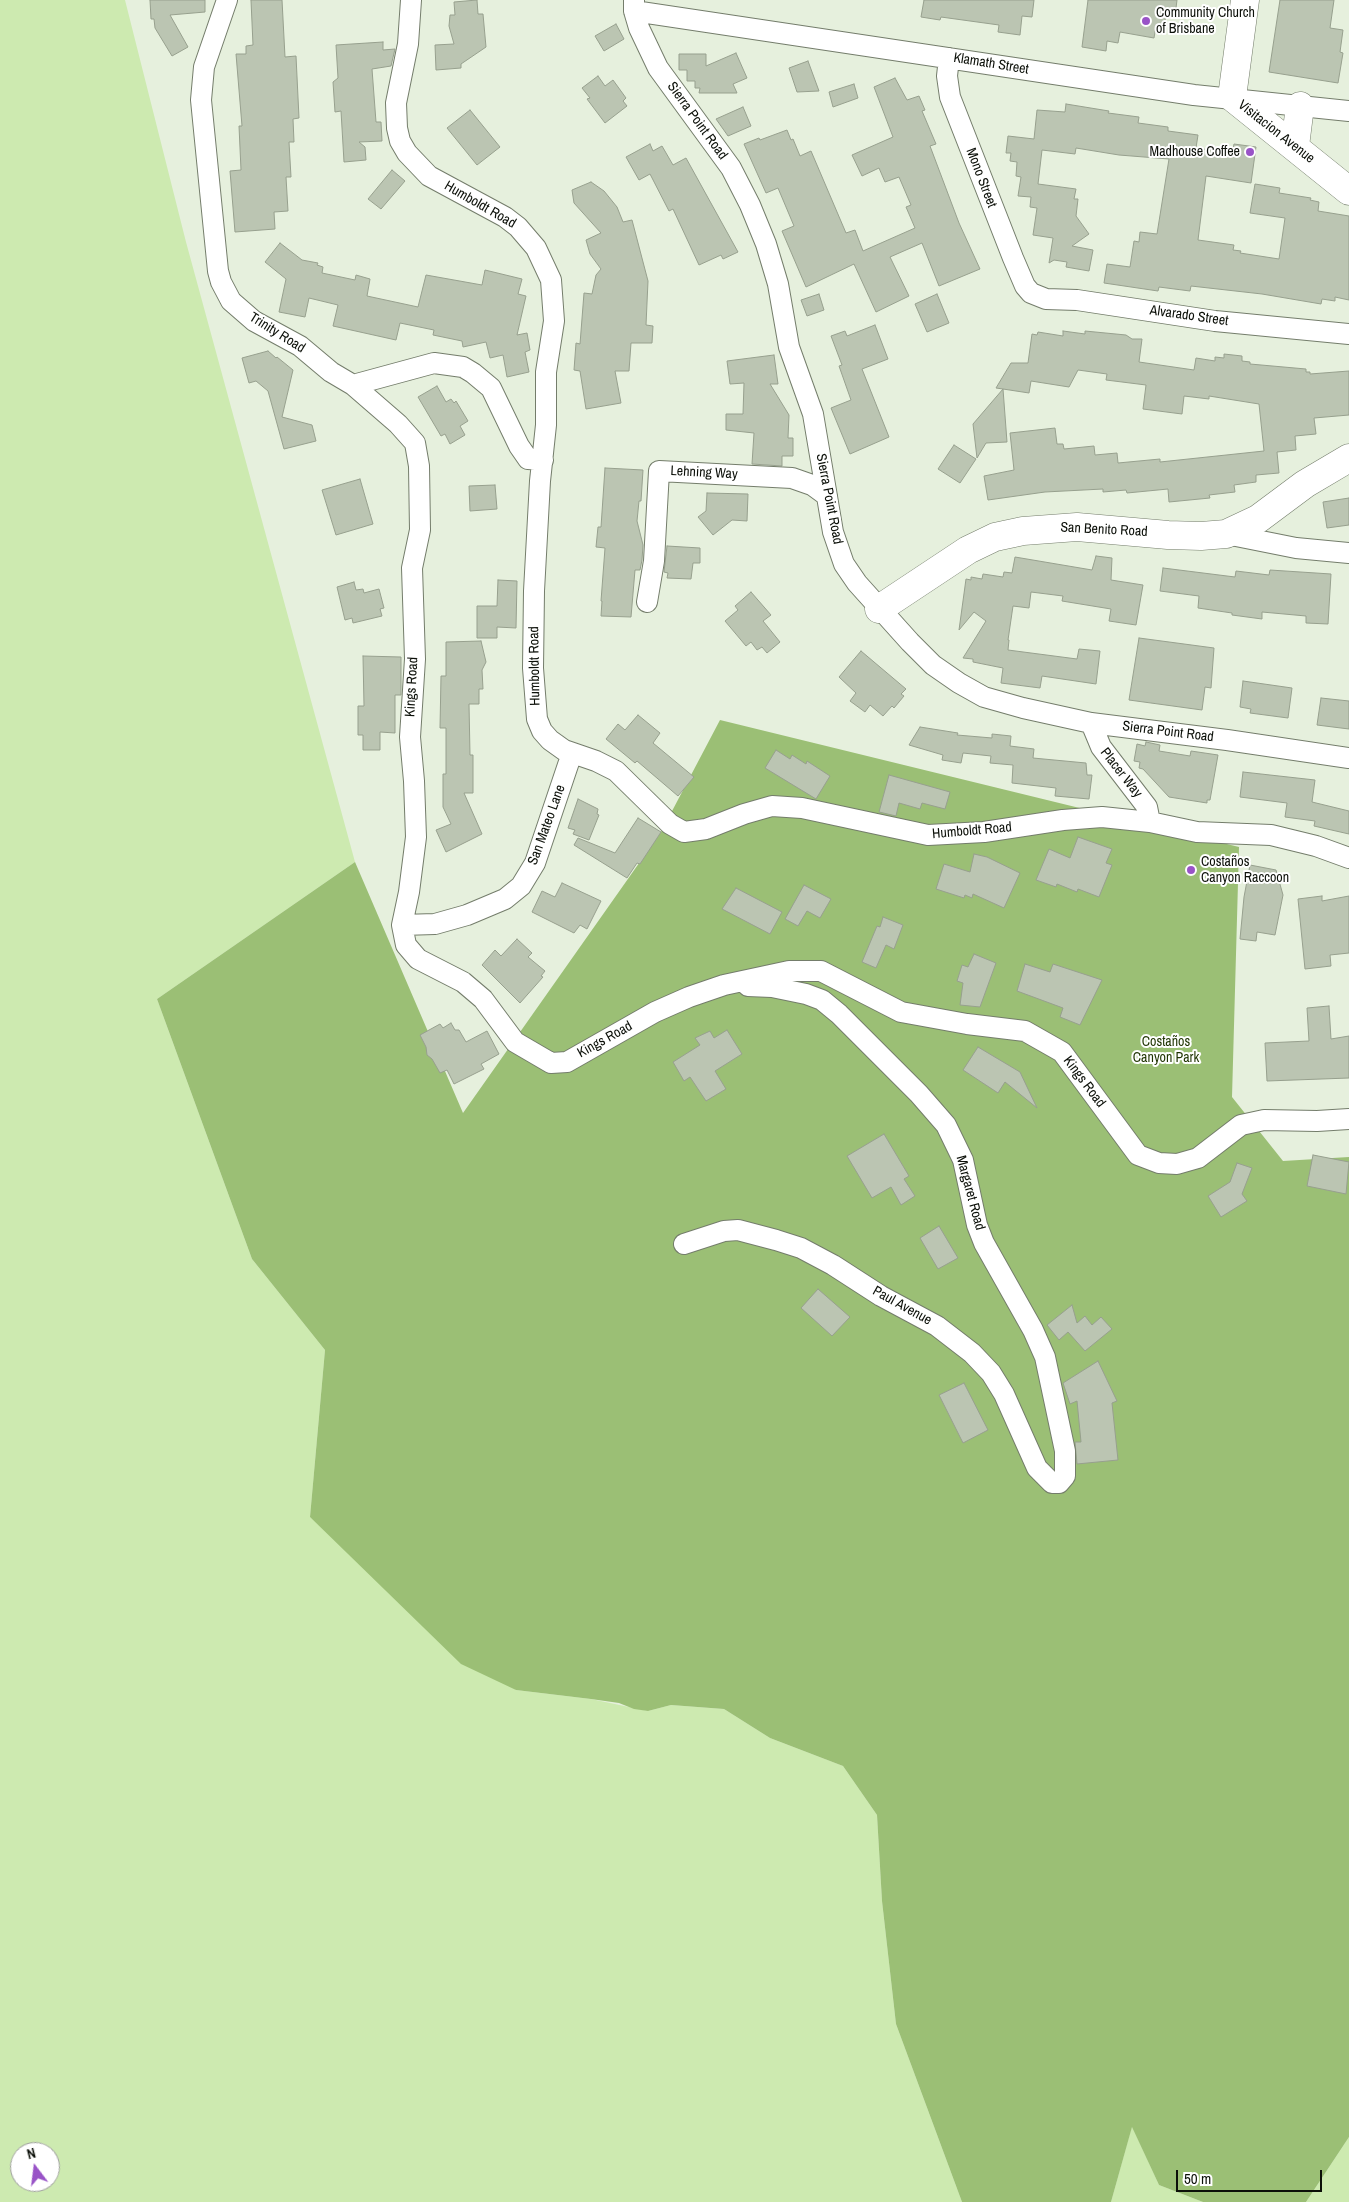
<!DOCTYPE html>
<meta charset="utf-8">
<style>
body{margin:0}
#map{position:relative;width:1349px;height:2202px;overflow:hidden;background:#e6f0dd;font-family:"Archivo Narrow",sans-serif}
canvas{display:block}
.north{position:absolute;left:10px;top:2142px;width:50px;height:50px;box-sizing:border-box;background:#fff;border:1px solid #9e9f9d;border-radius:50%;rotate:345deg;font-size:14px;font-weight:700;line-height:20px;text-align:center;color:#0c1009}
.north::after{content:'';display:block;margin:auto;width:18px;height:22px;background:#9953c7;clip-path:polygon(50% 0,100% 100%,50% 72%,0 100%)}
.scale{position:absolute;left:1176px;top:2170px;width:146px;height:22px;box-sizing:border-box;border:2px solid #0c1009;border-top:0;padding-left:6px;font-size:15px;line-height:18px;white-space:nowrap;color:#0c1009;-webkit-text-stroke:4px #fff;paint-order:stroke}
</style>
<div id="map">
<canvas width="1349" height="2202"></canvas>
<div class="north">N</div>
<div class="scale">50 m</div>
</div>
<script>
const context = document.querySelector('canvas').getContext('2d');
context.lineJoin = 'round';
function fill(path, color) {
  context.fillStyle = color;
  context.fill(path, 'evenodd');
}
function shape(rows) {
  const path = new Path2D();
  for (const r of rows) {
    path.moveTo(r[0], r[1]);
    for (let i = 2; i < r.length; i += 2) path.lineTo(r[i], r[i + 1]);
  }
  return path;
}
function stroke(path, color, width, dash) {
  context.strokeStyle = color;
  context.lineWidth = width;
  context.lineCap = dash ? 'butt' : 'round';
  context.setLineDash(dash || []);
  context.stroke(path);
}
function write(font, color, halo, rows, align = 'center') {
  context.font = font + ' "Archivo Narrow",sans-serif';
  context.lineWidth = 4;
  context.setLineDash([]);
  context.textBaseline = 'middle';
  context.strokeStyle = halo;
  context.fillStyle = color;
  for (const [text, x, y, turn = 0] of rows) {
    context.save();
    context.translate(x, y);
    context.rotate((+turn || 0) * Math.PI / 180);
    context.textAlign = isNaN(turn) ? turn : align;
    if (halo) context.strokeText(text, 0, 0);
    context.fillText(text, 0, 0);
    context.restore();
  }
}
fill(shape([
 [0,0,125,0,186,242,355,862,157,999,252,1259,325,1350,310,1517,516,1690,591,1699,648,1711,671,1705,724,1709,770,1738,843,1766,877,1815,882,1901,896,2024,962,2202,0,2202],
 [20,2152,50,2152,50,2182,20,2182],
 [1132,2126,1159,2185,1203,2202,1111,2202],
 [1349,2137,1349,2202,1306,2202]
]), '#cdeab0');
fill(shape([
 [720,720,1239,847,1232,1097,1283,1161,1349,1157,1349,2137,1306,2202,1203,2202,1159,2185,1132,2127,1111,2202,962,2202,896,2024,882,1901,877,1815,843,1766,770,1738,724,1709,671,1705,648,1711,634,1709,619,1703,591,1699,516,1690,461,1664,310,1517,325,1350,252,1259,157,999,355,862,463,1113,661,832]
]), '#9bbf75');
const building = shape([
 [150,0,205,0,205,12,170,15,188,47,172,56,155,28,154,19,151,19,150,0],
 [251,0,282,0,285,57,296,56,299,118,293,119,294,142,289,142,291,177,286,177,288,211,274,212,275,229,235,232,230,171,241,170,239,126,242,126,236,54,246,54,246,46,253,45,251,0],
 [477,0,478,14,483,14,486,47,461,64,461,68,436,70,435,45,454,44,449,26,450,15,455,15,454,2,477,0],
 [924,0,1034,0,1032,17,1022,16,1020,35,998,32,999,25,941,17,940,20,921,17,924,0],
 [1088,0,1177,0,1175,16,1166,14,1164,27,1156,26,1154,38,1120,32,1118,43,1107,41,1106,51,1082,47,1088,0],
 [1280,0,1334,0,1330,28,1343,30,1340,52,1343,53,1338,83,1269,72,1280,0],
 [616,24,624,39,604,51,595,36,616,24],
 [383,42,383,50,395,49,391,66,372,69,376,122,381,122,382,141,359,142,365,147,366,160,344,162,341,111,335,112,333,82,338,78,336,45,383,42],
 [736,53,747,78,733,84,737,93,699,93,700,88,695,88,695,81,687,81,687,70,679,70,679,54,706,54,706,66,736,53],
 [808,61,819,91,797,92,789,68,808,61],
 [598,76,605,86,613,80,626,98,623,101,627,106,605,123,587,99,590,98,582,88,598,76],
 [895,78,907,100,919,96,925,110,922,111,936,144,930,146,959,223,980,269,939,286,922,243,890,257,909,296,876,312,854,264,806,287,782,231,794,226,778,188,766,193,744,144,759,138,760,140,787,130,791,140,793,139,800,156,811,151,846,233,855,230,863,251,915,228,906,207,911,205,899,177,885,182,879,168,862,176,852,155,893,137,874,87,895,78],
 [854,84,858,98,833,107,829,92,854,84],
 [1066,104,1109,111,1108,113,1139,117,1138,123,1168,127,1168,131,1198,135,1196,148,1232,153,1234,144,1256,147,1251,183,1206,176,1198,240,1234,245,1233,250,1241,251,1240,253,1279,259,1285,218,1250,213,1255,184,1280,188,1279,193,1311,198,1310,200,1319,202,1318,211,1349,216,1349,300,1335,297,1335,301,1322,299,1321,304,1262,294,1191,286,1190,291,1159,287,1158,291,1104,283,1107,264,1130,267,1134,241,1139,242,1140,232,1157,234,1169,159,1119,155,1076,148,1075,154,1042,150,1038,184,1076,189,1074,199,1078,199,1076,216,1089,234,1072,246,1093,250,1089,271,1066,267,1067,262,1054,260,1049,263,1053,238,1033,235,1037,208,1030,207,1031,197,1018,196,1021,177,1016,176,1017,162,1010,161,1011,153,1006,153,1008,136,1034,139,1037,110,1065,112,1066,104],
 [743,107,751,126,728,136,716,119,743,107],
 [470,110,500,147,477,165,447,128,470,110],
 [650,144,653,151,662,146,673,165,686,158,738,252,723,259,721,255,699,265,673,209,669,211,650,174,639,180,626,157,650,144],
 [392,170,405,181,381,209,368,199,392,170],
 [591,182,604,191,617,207,623,222,632,220,648,281,646,325,653,326,652,343,631,343,629,371,615,371,621,403,586,409,580,371,574,370,576,343,580,344,584,293,592,294,596,275,601,269,590,254,586,240,601,233,574,203,572,190,591,182],
 [280,243,302,260,318,263,317,265,323,267,322,273,355,280,356,275,370,279,367,296,418,307,426,275,482,285,485,270,522,279,518,294,526,296,517,335,527,333,530,350,525,352,529,372,507,377,503,355,490,358,486,342,463,347,462,341,433,335,434,330,400,323,396,340,333,326,338,305,309,298,305,317,279,312,286,279,265,262,280,243],
 [819,294,824,310,807,316,801,300,819,294],
 [937,294,949,323,927,332,915,304,937,294],
 [875,325,888,359,862,369,889,437,850,454,831,408,851,400,839,366,842,365,831,336,845,331,847,336,875,325],
 [1063,331,1085,334,1085,331,1126,335,1132,339,1142,339,1139,362,1194,370,1196,358,1215,361,1215,357,1224,358,1224,354,1242,356,1242,361,1250,362,1250,364,1306,369,1306,372,1310,372,1310,374,1349,371,1349,415,1314,418,1316,434,1295,436,1296,450,1277,452,1279,473,1256,475,1256,482,1234,485,1235,492,1209,495,1210,498,1169,502,1168,489,1127,493,1126,490,1103,492,1103,489,1045,492,988,500,984,476,1014,470,1010,433,1055,428,1057,444,1063,444,1064,449,1094,446,1095,455,1117,453,1118,463,1160,459,1160,462,1264,451,1259,404,1209,396,1209,399,1184,396,1182,414,1143,409,1146,385,1106,380,1107,374,1078,370,1069,387,1031,381,1029,393,1003,389,1007,442,986,443,977,458,973,424,1003,389,996,388,1011,363,1028,363,1032,334,1037,335,1038,332,1063,336,1063,331],
 [268,351,276,358,277,357,293,370,282,417,312,425,316,441,284,449,268,391,256,381,249,383,242,358,268,351],
 [774,355,778,384,770,384,789,415,788,438,793,438,793,456,782,456,782,466,752,464,754,433,726,430,726,414,743,414,744,383,730,384,727,361,774,355],
 [437,386,446,402,451,399,454,403,456,401,468,421,460,426,465,435,450,444,445,434,441,436,418,397,437,386],
 [954,445,976,459,960,483,938,469,954,445],
 [605,468,643,470,641,501,639,501,637,521,643,545,642,560,640,570,635,570,631,617,601,616,602,601,601,601,605,548,596,547,598,527,601,527,605,468],
 [360,479,373,524,336,535,322,490,360,479],
 [495,485,497,509,470,511,469,486,495,485],
 [707,493,748,494,747,521,732,520,713,535,698,517,706,511,707,493],
 [1349,498,1349,525,1327,528,1323,502,1349,498],
 [667,546,700,548,700,563,693,563,691,579,667,578,668,573,664,572,667,546],
 [1096,556,1112,558,1111,580,1143,585,1136,625,1109,621,1111,609,1062,601,1063,596,1031,592,1029,608,1013,606,1008,640,1009,640,1008,650,1077,659,1079,649,1100,651,1096,684,1042,676,1040,688,1001,683,1003,668,973,662,973,659,963,658,986,621,974,612,959,630,966,579,971,580,971,577,982,579,983,574,1003,577,1004,572,1012,573,1015,557,1092,570,1096,556],
 [1163,568,1235,577,1236,571,1269,575,1270,570,1331,574,1328,624,1306,623,1306,616,1262,612,1262,619,1232,615,1232,613,1198,608,1199,596,1160,591,1163,568],
 [498,580,517,581,516,628,497,627,497,638,477,638,477,606,497,606,498,580],
 [354,582,356,590,363,589,364,593,379,589,384,608,380,609,382,616,353,623,352,618,345,620,337,587,354,582],
 [751,592,771,615,763,621,780,642,767,653,762,647,757,650,751,642,746,646,725,621,738,610,735,606,751,592],
 [1139,638,1214,648,1211,688,1205,687,1202,710,1129,700,1139,638],
 [481,641,486,662,482,670,483,689,479,689,479,704,469,704,470,755,473,755,473,793,464,793,482,834,446,852,436,830,451,824,443,807,443,774,446,774,446,728,440,728,441,676,446,676,446,642,481,641],
 [861,651,906,689,901,694,904,696,894,708,892,706,883,716,870,705,865,712,850,701,856,693,839,677,861,651],
 [363,656,401,657,401,695,395,695,395,733,380,732,380,750,363,750,363,735,358,735,358,706,364,706,363,656],
 [1243,681,1292,688,1288,718,1250,713,1251,709,1240,707,1243,681],
 [1321,698,1349,701,1349,729,1317,725,1321,698],
 [638,715,660,733,653,743,694,777,678,796,637,761,635,763,606,739,618,724,625,730,638,715],
 [920,727,958,733,957,735,992,738,992,734,1011,736,1010,746,1034,749,1033,758,1086,763,1087,775,1092,775,1089,799,1055,796,1056,788,1012,783,1013,765,990,763,991,756,963,753,961,763,942,760,943,755,909,745,920,727],
 [1146,742,1160,745,1159,751,1190,756,1191,751,1218,755,1210,800,1207,800,1207,803,1169,797,1143,769,1139,768,1140,762,1134,761,1137,744,1145,746,1146,742],
 [776,750,790,759,792,755,806,764,807,761,830,776,816,799,765,768,776,750],
 [1243,772,1315,780,1312,802,1349,811,1349,834,1314,826,1315,821,1285,817,1287,803,1240,797,1243,772],
 [889,775,950,792,945,809,922,803,920,809,899,803,896,816,879,812,889,775],
 [578,799,598,809,597,814,599,815,589,840,573,834,575,830,568,828,578,799],
 [638,818,661,832,640,864,637,863,627,878,574,845,578,838,615,853,638,818],
 [1078,837,1112,849,1106,863,1112,865,1099,897,1078,889,1077,892,1057,884,1056,887,1036,880,1049,849,1070,858,1078,837],
 [974,854,987,857,1020,873,1004,908,973,894,972,898,965,895,964,898,936,889,944,864,970,872,974,854],
 [1250,865,1276,870,1283,895,1275,935,1257,932,1256,941,1240,939,1244,897,1250,865],
 [562,883,601,901,587,929,580,925,574,933,532,912,542,891,555,897,562,883],
 [804,885,831,899,820,918,807,911,798,926,785,919,804,885],
 [736,888,782,912,770,934,722,909,736,888],
 [1322,896,1322,901,1349,896,1349,953,1330,955,1331,966,1305,969,1298,899,1322,896],
 [883,917,903,925,894,949,886,945,876,968,862,962,877,926,880,927,883,917],
 [517,939,532,953,528,957,545,971,541,976,543,977,520,1003,482,965,495,950,501,956,517,939],
 [974,954,996,963,980,1007,960,1005,963,983,957,981,962,965,968,967,974,954],
 [1025,964,1050,972,1053,964,1102,980,1080,1025,1060,1017,1063,1008,1017,991,1025,964],
 [1329,1006,1331,1039,1349,1036,1349,1078,1267,1081,1265,1043,1309,1041,1307,1008,1329,1006],
 [451,1023,455,1030,459,1030,466,1042,487,1031,499,1054,481,1064,484,1069,454,1084,447,1070,440,1073,432,1059,427,1055,426,1047,420,1035,440,1024,443,1028,451,1023],
 [727,1030,742,1054,715,1071,726,1089,706,1101,690,1077,684,1081,673,1062,700,1045,695,1038,710,1031,714,1038,727,1030],
 [978,1047,1020,1072,1037,1108,1005,1082,998,1093,963,1070,978,1047],
 [884,1134,909,1176,904,1179,915,1196,901,1205,891,1187,872,1198,847,1156,884,1134],
 [1313,1155,1349,1162,1346,1194,1307,1186,1313,1155],
 [1237,1163,1252,1168,1242,1194,1247,1201,1221,1217,1208,1196,1230,1182,1237,1163],
 [939,1226,958,1258,938,1269,920,1238,939,1226],
 [818,1289,850,1317,832,1336,801,1308,818,1289],
 [1072,1305,1077,1323,1085,1316,1092,1325,1101,1317,1112,1329,1085,1351,1068,1332,1059,1340,1047,1325,1072,1305],
 [1098,1361,1117,1401,1112,1403,1118,1460,1077,1464,1075,1442,1081,1442,1077,1401,1070,1404,1063,1383,1098,1361],
 [964,1383,988,1430,963,1443,939,1395,964,1383]
]);
fill(building, '#bbc5b2');
stroke(building, '#97a08e', 1);
const street = shape([
 [227,0,204,67,201,100,218,271,221,282,231,301,254,321,300,346,331,372,353,385,434,363,463,367,473,373,491,388,519,446,528,459,543,460],
 [411,0,408,44,396,103,397,128,400,141,407,153,429,176,505,217,518,227,536,248,551,280,554,321,546,372,546,425,540,481,534,591,533,668,537,719,542,731,550,740,564,750,596,761,616,771,670,824,684,832,706,829,744,814,772,806,802,808,928,835,984,832,1063,820,1102,817,1150,822,1197,832,1271,835,1316,846,1349,858],
 [634,0,634,11,639,28,658,68,731,168,750,205,766,244,778,284,789,347,813,414,833,532,844,564,857,583,910,642,933,665,959,683,984,697,1023,708,1091,723,1227,740,1349,758],
 [634,11,1194,95,1349,111],
 [949,58,947,76,950,97,1013,258,1025,286,1031,293,1046,299,1077,300,1215,321,1349,334],
 [353,385,398,424,415,443,419,466,420,530,412,568,415,659,410,737,414,781,416,837,409,892,402,925,406,945,418,959,463,982,483,999,515,1042,551,1063,567,1062,655,1012,689,997,724,985,789,971,821,971,901,1012,967,1024,1025,1031,1062,1052,1138,1155,1159,1163,1177,1164,1198,1158,1241,1125,1264,1120,1317,1121,1349,1119],
 [1226,534,1296,548,1349,553],
 [647,602,654,561,659,471,792,478,812,485,827,496],
 [1091,723,1101,747,1147,807,1150,822],
 [402,925,435,924,467,915,505,899,521,886,535,863,572,753],
 [684,1244,724,1231,738,1230,776,1240,801,1248,833,1265,881,1296,937,1326,972,1353,991,1373,1004,1394,1037,1468,1052,1483,1059,1483,1065,1476,1065,1451,1045,1357,1033,1330,984,1243,977,1225,963,1160,946,1125,919,1094,839,1014,822,1000,806,994,772,987,748,986]
]);
const secondary = shape([
 [1245,0,1232,97,1349,191],
 [1295,146,1300,106],
 [879,609,968,550,995,537,1023,531,1077,527,1168,535,1201,536,1226,534,1258,519,1305,484,1349,458]
]);
stroke(street, '#747d6b', 22);
stroke(secondary, '#747d6b', 29);
stroke(street, '#fff', 20);
stroke(secondary, '#fff', 28);
for (const [x, y, r, color] of [
 [1146,21,5,"#9953c7"],
 [1250,152,5,"#9953c7"],
 [1191,870,5,"#9953c7"]
]) {
  const dot = new Path2D();
  dot.arc(x, y, r, 0, 2 * Math.PI);
  context.fillStyle = color;
  context.fill(dot);
  stroke(dot, '#fff', 2);
}
write('14px', '#0c1009', '#fff', [
 ["Community Church",1156,13],
 ["of Brisbane",1156,29],
 ["Madhouse Coffee",1240,152,"right"],
 ["Costaños",1201,862],
 ["Canyon Raccoon",1201,878]
], 'left');
write('14px', '#0c1009', '#fff', [
 ["Klamath Street",991,64,9],
 ["Sierra Point Road",697,121,54],
 ["Visitacion Avenue",1276,132,38],
 ["Mono Street",981,178,69],
 ["Humboldt Road",480,205,30],
 ["Alvarado Street",1189,316,8],
 ["Trinity Road",277,333,32],
 ["Lehning Way",704,473,3],
 ["Sierra Point Road",829,499,79],
 ["San Benito Road",1104,530,3],
 ["Humboldt Road",535,666,-91],
 ["Kings Road",412,687,-87],
 ["Sierra Point Road",1168,732,7],
 ["Placer Way",1121,773,52],
 ["San Mateo Lane",547,825,-70],
 ["Humboldt Road",972,831,-5],
 ["Kings Road",605,1040,-29],
 ["Kings Road",1084,1082,53],
 ["Margaret Road",970,1193,75],
 ["Paul Avenue",902,1306,29]
]);
write('14px', '#1e3300', '#fff', [
 ["Costaños",1166,1042],
 ["Canyon Park",1166,1058]
]);
</script>
